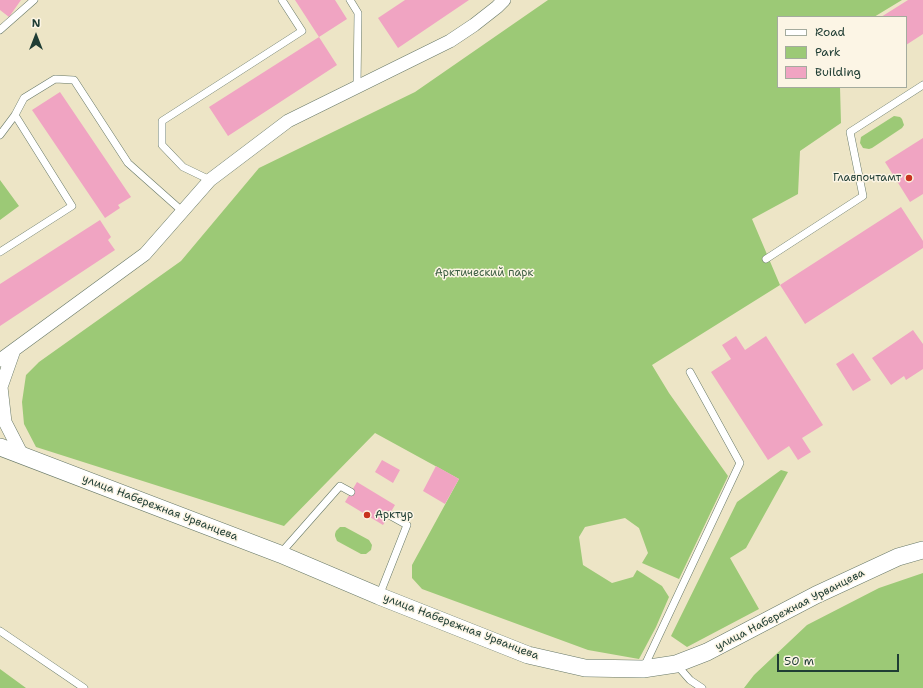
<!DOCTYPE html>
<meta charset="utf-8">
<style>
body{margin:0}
#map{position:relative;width:923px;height:688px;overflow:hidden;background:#ede5c6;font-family:"Shantell Sans",sans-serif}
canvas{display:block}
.legend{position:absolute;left:777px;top:16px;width:130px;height:72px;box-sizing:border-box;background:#fcf5e5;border:1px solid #a4ab9e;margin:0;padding:5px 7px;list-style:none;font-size:12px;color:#1f3d34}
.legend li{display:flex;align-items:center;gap:8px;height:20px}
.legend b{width:20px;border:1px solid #a4ab9e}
.north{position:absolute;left:16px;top:16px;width:40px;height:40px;-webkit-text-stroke:3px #fcf5e5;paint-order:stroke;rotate:0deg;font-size:11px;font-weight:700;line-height:16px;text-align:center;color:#1f3d34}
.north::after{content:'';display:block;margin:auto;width:14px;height:18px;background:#1f3d34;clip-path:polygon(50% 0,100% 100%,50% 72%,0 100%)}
.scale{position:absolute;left:777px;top:654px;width:122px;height:18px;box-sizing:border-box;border:2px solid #1f3d34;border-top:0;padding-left:5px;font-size:12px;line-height:14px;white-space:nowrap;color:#1f3d34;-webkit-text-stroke:3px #fcf5e5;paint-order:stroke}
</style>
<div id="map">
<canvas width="923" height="688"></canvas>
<ul class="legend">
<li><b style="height:5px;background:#fff"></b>Road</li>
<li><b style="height:11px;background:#9cc976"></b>Park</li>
<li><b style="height:11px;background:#f0a4c2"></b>Building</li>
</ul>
<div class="north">N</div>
<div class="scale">50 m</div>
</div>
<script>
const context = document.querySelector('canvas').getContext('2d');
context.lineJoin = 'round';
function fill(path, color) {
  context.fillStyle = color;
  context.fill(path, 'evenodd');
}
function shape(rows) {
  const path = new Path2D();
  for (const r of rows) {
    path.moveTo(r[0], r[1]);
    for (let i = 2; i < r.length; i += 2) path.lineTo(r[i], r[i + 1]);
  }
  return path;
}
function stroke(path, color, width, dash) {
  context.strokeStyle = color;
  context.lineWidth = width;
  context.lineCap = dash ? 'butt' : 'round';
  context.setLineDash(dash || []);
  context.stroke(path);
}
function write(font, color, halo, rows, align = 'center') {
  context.font = font + ' "Shantell Sans",sans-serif';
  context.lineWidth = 3;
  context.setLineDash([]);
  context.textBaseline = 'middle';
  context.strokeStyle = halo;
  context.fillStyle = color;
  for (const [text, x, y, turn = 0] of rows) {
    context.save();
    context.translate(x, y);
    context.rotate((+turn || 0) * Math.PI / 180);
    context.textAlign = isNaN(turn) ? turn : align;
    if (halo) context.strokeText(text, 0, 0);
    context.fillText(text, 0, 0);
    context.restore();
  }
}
fill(shape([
 [548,0,902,0,874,17,778,17,778,87,840,87,841,123,800,151,798,194,752,219,780,285,652,365,669,393,728,476,679,579,642,563,648,553,639,528,625,518,585,527,579,537,583,565,612,583,633,577,637,570,662,586,669,597,656,627,639,659,588,650,422,589,412,578,412,565,459,479,375,433,284,526,36,447,24,424,22,402,26,375,39,362,181,261,259,168,415,92],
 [894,116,900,117,902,119,904,125,902,128,872,148,869,149,863,148,860,143,861,137],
 [0,180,19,206,0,220],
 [781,470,788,472,746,548,730,558,759,609,687,647,671,636,737,502],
 [340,527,345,527,369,540,372,545,371,550,366,554,361,554,337,541,335,536,335,534,336,531],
 [923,573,923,688,744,688,754,675,807,625,879,588],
 [0,669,26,688,0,688]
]), '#9cc976');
fill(shape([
 [0,0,21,0,9,17,0,10],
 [295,0,335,0,347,19,319,37],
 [405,0,469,0,398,48,378,18],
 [908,0,923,0,923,34,906,45,906,17,881,17],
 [319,37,337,65,228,136,209,107],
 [60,92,131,197,118,205,120,208,105,218,32,110],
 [923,138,923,194,910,202,885,162],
 [901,207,923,241,923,248,805,324,780,285],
 [100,220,111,237,108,240,115,250,0,326,0,284],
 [913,330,923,344,923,369,906,380,904,376,891,385,872,358],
 [736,336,745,350,766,336,823,425,802,438,811,452,798,460,789,446,768,460,711,372,731,359,722,345],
 [853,353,871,380,853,391,836,364],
 [382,460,400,470,393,483,375,472],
 [436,466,459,479,445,504,423,491],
 [357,482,395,505,383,525,345,502]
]), '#f0a4c2');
const service = shape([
 [350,0,358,13,357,87],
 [0,30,34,0],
 [0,135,15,115,24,98,55,79,74,80,128,163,182,211],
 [210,180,183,167,162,145,162,121,302,31,282,0],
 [0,252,72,206,15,115],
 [766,259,863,196,850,132,923,85],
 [280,554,340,486,351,492],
 [379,596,407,525,389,515],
 [0,631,84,688],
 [676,664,690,680,702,688],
 [644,667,740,463,690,372]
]);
const minor = shape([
 [14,350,1,387,5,422,22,455],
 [0,360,145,254,210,180,288,121,450,41,474,25,497,7,504,0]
]);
const tertiary = shape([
 [0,447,280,554,379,596,528,655,585,668,643,669,676,664,707,652,816,595,898,557,923,550]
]);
stroke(service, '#677867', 8);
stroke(minor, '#677867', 14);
stroke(tertiary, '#677867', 18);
stroke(service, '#fff', 7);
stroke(minor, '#fff', 13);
stroke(tertiary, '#fff', 17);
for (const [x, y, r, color] of [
 [909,178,4,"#c8321e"],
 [367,515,4,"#c8321e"]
]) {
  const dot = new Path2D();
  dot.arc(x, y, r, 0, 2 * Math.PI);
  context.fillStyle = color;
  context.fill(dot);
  stroke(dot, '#fcf5e5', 1.5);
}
write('11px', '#1f3d34', '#fcf5e5', [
 ["Главпочтамт",901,178],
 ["Арктур",375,515,"left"]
], 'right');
write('11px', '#3e6044', '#fcf5e5', [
 ["Арктический парк",484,273]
]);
write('11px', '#1f3d34', '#fcf5e5', [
 ["улица Набережная Урванцева",160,508,21],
 ["улица Набережная Урванцева",790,610,-27],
 ["улица Набережная Урванцева",461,627,21]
]);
</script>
